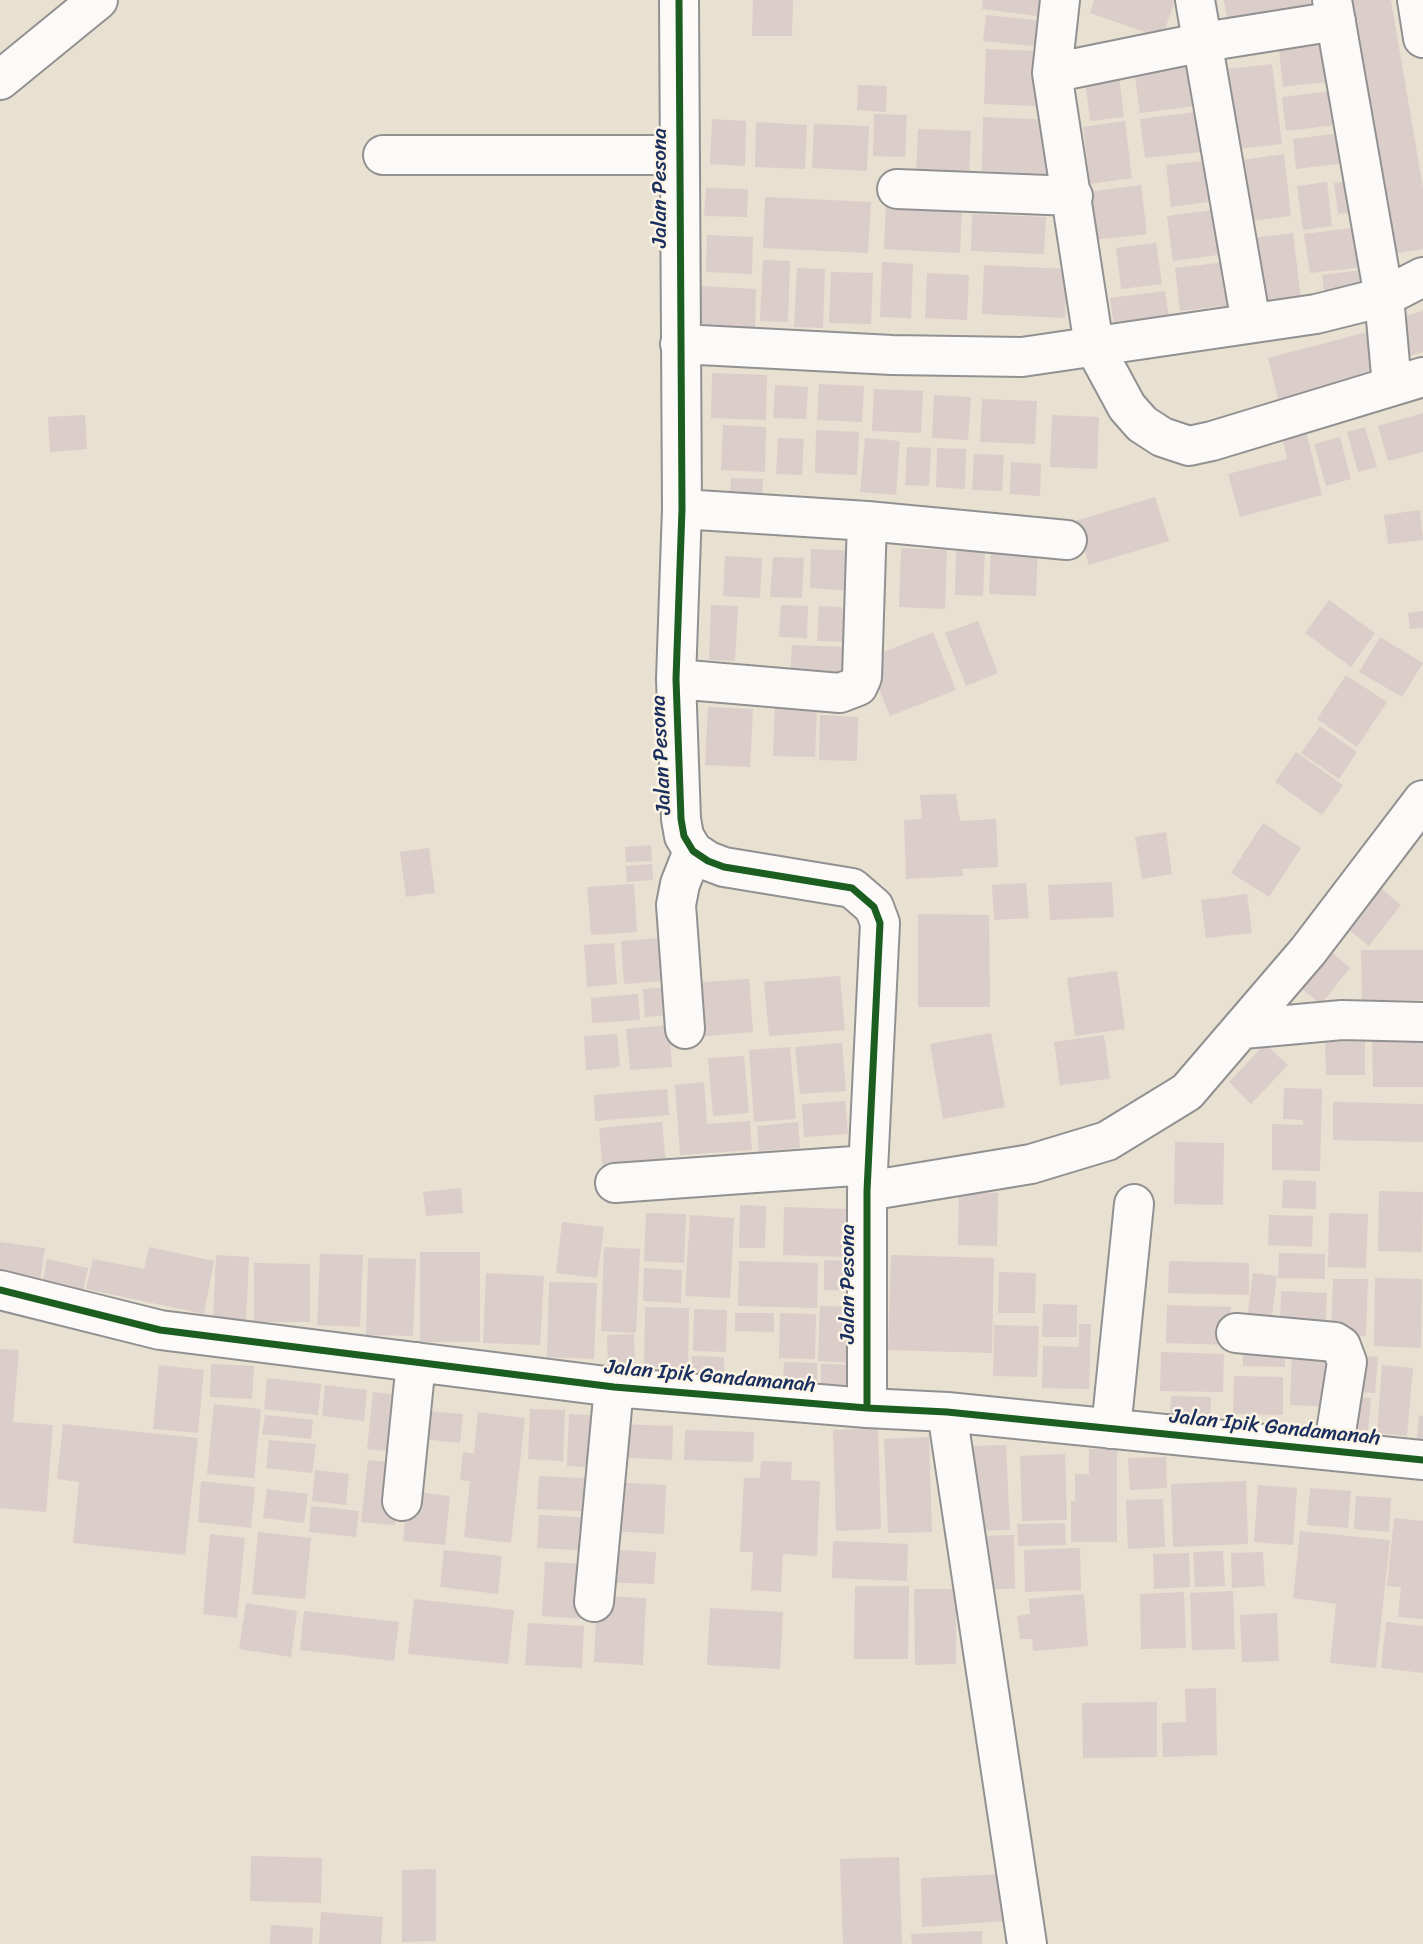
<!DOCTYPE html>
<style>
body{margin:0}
canvas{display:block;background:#e8e0d0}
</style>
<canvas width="1423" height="1944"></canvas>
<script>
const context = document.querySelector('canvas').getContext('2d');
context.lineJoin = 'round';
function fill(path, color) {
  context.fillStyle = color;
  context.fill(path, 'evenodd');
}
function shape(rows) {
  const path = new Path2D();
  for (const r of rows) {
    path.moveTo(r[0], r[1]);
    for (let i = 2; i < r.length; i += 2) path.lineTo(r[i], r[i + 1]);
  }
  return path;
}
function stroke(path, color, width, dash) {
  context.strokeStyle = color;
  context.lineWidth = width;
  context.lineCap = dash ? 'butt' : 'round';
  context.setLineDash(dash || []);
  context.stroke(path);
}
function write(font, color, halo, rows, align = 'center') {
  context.font = font + ' Sriracha,sans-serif';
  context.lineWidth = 5;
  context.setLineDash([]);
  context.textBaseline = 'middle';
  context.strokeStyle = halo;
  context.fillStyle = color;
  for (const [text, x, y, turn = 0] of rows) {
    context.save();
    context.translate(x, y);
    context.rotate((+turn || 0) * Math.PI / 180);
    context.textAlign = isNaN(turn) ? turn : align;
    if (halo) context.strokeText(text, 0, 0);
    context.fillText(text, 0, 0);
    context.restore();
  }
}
fill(shape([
 [753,0,793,0,792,36,752,36],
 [983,0,1040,0,1038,16,982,9],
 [1094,0,1175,0,1162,38,1090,13],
 [1224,0,1310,0,1312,16,1229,29],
 [1350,0,1391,0,1423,188,1423,249,1392,254],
 [986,15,1045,21,1042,47,983,41],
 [1320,34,1325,82,1283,87,1278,40],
 [986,49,1040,51,1038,106,984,104],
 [1190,55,1196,106,1140,113,1133,62],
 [1272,64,1282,144,1236,149,1226,69],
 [1118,68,1124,117,1090,121,1084,72],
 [858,85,887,86,886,112,857,110],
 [1332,91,1336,125,1286,131,1282,97],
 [1204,111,1210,151,1145,158,1140,119],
 [874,114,907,115,905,157,873,156],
 [983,117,1054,120,1052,174,982,171],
 [712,119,746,121,745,166,710,164],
 [1125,121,1132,178,1090,184,1083,127],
 [756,122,807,125,805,169,755,167],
 [814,124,869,126,867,171,812,168],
 [918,129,971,131,969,177,916,174],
 [1341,133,1345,163,1296,169,1293,139],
 [1284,154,1291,216,1250,221,1242,160],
 [1211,160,1216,201,1171,207,1166,165],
 [1350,181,1354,212,1338,214,1334,183],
 [1327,182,1332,226,1303,230,1297,186],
 [1141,185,1147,234,1094,240,1088,192],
 [706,188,748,189,747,217,704,216],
 [765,197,871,202,868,253,763,248],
 [886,204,962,207,960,253,884,249],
 [1219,209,1225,254,1173,261,1167,216],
 [972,214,1046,217,1044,254,971,251],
 [1359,227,1364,267,1310,273,1304,234],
 [1293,233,1301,299,1260,304,1252,238],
 [707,235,753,237,752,274,706,272],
 [1156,243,1162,284,1121,289,1116,248],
 [763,260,790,261,788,322,760,321],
 [882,262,913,264,911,318,880,317],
 [1226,262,1231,305,1180,311,1175,268],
 [984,265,1067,269,1065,318,982,314],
 [797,268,825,269,823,328,794,327],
 [1362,270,1365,292,1325,297,1322,275],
 [831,272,873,273,871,324,829,323],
 [927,273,969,275,967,320,925,318],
 [700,286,756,289,755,331,698,329],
 [1165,291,1169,319,1114,326,1110,298],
 [1423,311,1423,352,1408,356,1398,318],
 [1367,332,1378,377,1279,403,1268,358],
 [712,373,767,375,766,420,711,418],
 [819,384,864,386,862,422,817,420],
 [775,385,808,387,806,419,773,418],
 [874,389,923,391,921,433,872,431],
 [934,395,971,397,968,440,932,438],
 [982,399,1037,401,1035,444,980,442],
 [1423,413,1423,452,1388,461,1378,426],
 [85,415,87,449,50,452,48,417],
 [1052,415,1099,417,1097,469,1050,467],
 [723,425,766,427,765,472,721,470],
 [1365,427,1377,467,1358,472,1347,432],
 [816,430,859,432,857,475,815,473],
 [1306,431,1322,495,1240,517,1228,474,1287,459,1282,437],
 [1340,437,1351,479,1326,486,1314,444],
 [778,438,804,439,802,475,776,474],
 [865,438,900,441,896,495,860,492],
 [907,447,931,448,929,486,905,485],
 [937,448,966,449,965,489,936,487],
 [974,454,1004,455,1002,491,972,490],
 [1011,462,1041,464,1040,496,1010,494],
 [731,478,763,479,762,501,730,499],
 [1155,497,1169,541,1089,565,1075,521],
 [1420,510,1423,540,1388,544,1384,515],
 [991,543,1038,545,1036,596,989,594],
 [901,548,947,550,945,609,899,607],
 [811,549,855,551,853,591,810,588],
 [956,549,985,550,983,596,955,595],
 [725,556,762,558,760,598,723,596],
 [773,557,804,558,802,598,770,597],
 [1329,600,1375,633,1351,667,1305,633],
 [711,605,738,606,735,661,709,660],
 [781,605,808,606,807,638,779,637],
 [819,606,855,608,854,642,817,641],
 [1423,611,1423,628,1410,629,1408,613],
 [978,621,998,673,966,686,945,633],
 [933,632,956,690,890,716,867,659],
 [1380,637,1423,663,1402,697,1359,672],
 [792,645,846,647,845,679,790,677],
 [1346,675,1387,702,1357,747,1317,719],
 [775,705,817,707,815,757,773,756],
 [708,707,753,709,750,767,705,765],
 [820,715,858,717,857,761,819,760],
 [1320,726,1357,752,1339,779,1301,753],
 [1296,752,1343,785,1322,815,1275,782],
 [956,794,960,821,996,819,998,867,962,869,963,876,906,879,904,820,922,819,920,795],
 [1263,823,1301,848,1269,897,1231,873],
 [1166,832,1172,874,1142,879,1135,837],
 [651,845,652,861,626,862,625,847],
 [429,848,435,893,406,897,400,852],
 [652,864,653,880,627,882,626,866],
 [1112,882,1114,917,1050,920,1048,885],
 [1373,882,1401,905,1369,946,1341,924],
 [1026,883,1029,918,994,920,992,885],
 [634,884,637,932,591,935,587,887],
 [1247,894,1252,933,1206,938,1201,900],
 [918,914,989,915,990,1007,918,1007],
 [659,938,663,981,624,984,621,941],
 [614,943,617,984,587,987,584,945],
 [1325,946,1350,968,1321,1004,1296,984],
 [1361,950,1423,950,1423,1000,1362,1001],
 [1117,971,1125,1029,1075,1036,1067,978],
 [840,976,845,1030,769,1036,764,982],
 [749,979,753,1032,696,1037,692,983],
 [669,987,671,1015,645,1017,643,989],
 [638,994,640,1020,592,1023,591,998],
 [669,1025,672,1067,630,1070,626,1029],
 [991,1033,1005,1107,943,1119,930,1044],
 [617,1034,620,1067,586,1070,584,1036],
 [1372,1034,1423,1034,1423,1087,1373,1087],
 [1104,1035,1110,1079,1060,1085,1054,1042],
 [1365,1041,1365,1075,1326,1075,1325,1042],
 [842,1043,846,1091,800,1094,795,1047],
 [1265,1044,1288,1065,1251,1104,1229,1082],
 [790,1047,796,1119,754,1122,749,1050],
 [744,1056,749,1113,713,1116,708,1058],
 [704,1082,707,1124,750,1121,752,1150,680,1155,675,1085],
 [1284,1088,1322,1089,1320,1171,1272,1170,1272,1124,1303,1125,1303,1120,1283,1119],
 [667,1089,669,1115,595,1121,594,1095],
 [845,1101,848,1134,804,1137,802,1104],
 [1333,1102,1423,1104,1423,1142,1333,1140],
 [662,1122,666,1164,603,1170,599,1128],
 [798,1122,800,1148,759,1151,757,1126],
 [1175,1142,1224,1143,1223,1205,1174,1204],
 [1283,1180,1316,1181,1316,1209,1282,1208],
 [461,1188,463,1213,426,1216,423,1192],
 [1379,1191,1423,1192,1422,1252,1378,1251],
 [959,1192,998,1193,997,1246,958,1245],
 [740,1205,766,1206,765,1248,739,1248],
 [784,1207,847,1209,846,1257,783,1255],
 [646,1213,686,1214,684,1263,644,1261],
 [1329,1213,1368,1214,1366,1268,1328,1267],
 [690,1215,734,1218,730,1298,685,1296],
 [1269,1215,1313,1216,1312,1247,1268,1245],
 [562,1222,604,1227,597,1278,556,1273],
 [0,1242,45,1248,40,1281,0,1275],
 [149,1247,214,1261,204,1314,86,1289,93,1259,144,1269],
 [604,1247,640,1249,636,1333,601,1331],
 [420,1252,480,1252,480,1342,420,1342],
 [1279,1253,1325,1254,1325,1279,1278,1278],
 [320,1254,363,1255,360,1327,317,1325],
 [216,1255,249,1257,246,1322,213,1320],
 [891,1255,994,1258,992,1353,888,1350],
 [368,1258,416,1259,413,1336,366,1335],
 [47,1259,88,1268,81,1300,41,1291],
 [824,1260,861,1261,860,1291,824,1290],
 [739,1261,818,1263,817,1308,738,1306],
 [1169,1261,1249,1263,1249,1295,1168,1293],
 [254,1263,310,1264,310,1322,254,1322],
 [644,1268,682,1270,681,1303,643,1301],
 [999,1272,1036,1273,1035,1313,998,1313],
 [486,1273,544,1276,540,1345,483,1343],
 [1253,1273,1277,1276,1270,1332,1246,1329],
 [1375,1278,1422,1279,1421,1348,1374,1346],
 [1333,1279,1368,1279,1366,1336,1331,1335],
 [549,1282,597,1283,594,1359,547,1357],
 [1281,1291,1327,1293,1325,1335,1280,1333],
 [1043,1304,1077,1305,1077,1337,1042,1337],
 [1167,1305,1231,1307,1229,1345,1166,1343],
 [820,1306,862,1307,861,1363,818,1361],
 [645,1307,689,1308,688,1368,644,1367],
 [694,1309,727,1310,726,1352,693,1351],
 [735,1313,774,1313,774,1332,735,1331],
 [780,1313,816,1314,815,1359,779,1358],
 [1079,1324,1091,1324,1089,1389,1042,1388,1043,1346,1079,1347],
 [994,1325,1039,1326,1037,1377,993,1376],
 [634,1334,635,1372,608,1373,607,1335],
 [1243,1341,1285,1342,1285,1367,1243,1366],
 [0,1349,19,1350,13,1422,53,1425,46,1512,0,1508],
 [1292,1351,1338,1353,1337,1407,1290,1405],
 [1161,1352,1224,1354,1223,1392,1160,1391],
 [1349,1354,1378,1357,1375,1393,1346,1391],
 [692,1356,724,1357,724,1381,692,1380],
 [784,1362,817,1363,817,1386,783,1385],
 [211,1364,254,1366,252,1399,210,1397],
 [821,1364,860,1365,859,1387,821,1387],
 [159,1365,204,1370,198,1433,153,1429],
 [1382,1365,1413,1368,1407,1436,1377,1433],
 [1234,1376,1283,1377,1283,1415,1233,1414],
 [267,1378,321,1384,318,1415,264,1409],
 [325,1385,367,1390,364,1421,322,1416],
 [373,1392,408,1396,403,1453,367,1449],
 [1343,1395,1371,1398,1368,1431,1341,1429],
 [1171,1396,1211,1397,1210,1422,1170,1421],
 [214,1404,261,1409,254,1478,207,1474],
 [530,1409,565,1410,563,1461,528,1459],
 [416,1410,463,1414,460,1443,413,1438],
 [478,1412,525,1418,511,1543,464,1537,470,1481,460,1480,463,1452,474,1454],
 [569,1414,608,1416,605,1468,567,1466],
 [265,1415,313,1420,311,1439,262,1434],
 [1419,1415,1423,1416,1423,1449,1416,1448],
 [63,1424,198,1438,185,1555,73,1543,79,1482,57,1479],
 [616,1424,673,1426,672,1460,614,1457],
 [878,1428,881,1529,836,1531,833,1430],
 [685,1430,754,1432,753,1462,684,1460],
 [929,1437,932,1532,888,1533,884,1439],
 [269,1440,316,1444,312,1473,266,1468],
 [1006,1445,1010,1530,971,1531,968,1446],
 [1089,1449,1117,1449,1117,1542,1071,1542,1071,1501,1075,1501,1075,1474,1089,1474],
 [1065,1454,1067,1520,1022,1521,1020,1456],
 [1166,1457,1167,1488,1130,1490,1128,1458],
 [368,1460,401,1463,395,1525,361,1522],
 [761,1461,792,1462,791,1480,820,1481,817,1556,783,1554,781,1592,751,1590,753,1552,740,1552,744,1478,760,1478],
 [315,1470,349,1474,346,1505,312,1501],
 [539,1476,599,1479,597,1512,537,1509],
 [201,1481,255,1487,251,1528,198,1522],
 [1246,1481,1248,1544,1173,1547,1171,1484],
 [611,1482,666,1485,664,1534,609,1531],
 [1258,1485,1297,1488,1293,1545,1254,1542],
 [1310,1488,1351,1491,1348,1528,1307,1525],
 [267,1489,308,1494,304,1523,263,1518],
 [408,1491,450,1496,445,1545,403,1541],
 [1356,1496,1391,1498,1389,1532,1354,1529],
 [1163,1499,1165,1547,1128,1549,1126,1500],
 [311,1506,359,1511,356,1537,309,1532],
 [539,1515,597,1518,595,1551,537,1548],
 [1394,1518,1423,1521,1423,1619,1398,1617,1401,1587,1387,1586],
 [1065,1523,1066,1545,1018,1546,1017,1524],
 [1300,1531,1390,1540,1376,1668,1330,1663,1336,1604,1293,1598],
 [258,1532,311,1538,305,1599,252,1594],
 [210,1534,245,1538,237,1618,203,1614],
 [1014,1535,1015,1589,982,1589,980,1536],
 [833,1541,908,1544,907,1581,832,1578],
 [1080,1548,1081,1590,1025,1592,1024,1550],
 [604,1549,656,1552,654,1584,602,1582],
 [444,1550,502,1556,498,1594,440,1587],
 [1223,1551,1225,1586,1195,1587,1193,1552],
 [1263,1552,1265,1586,1232,1588,1231,1553],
 [1189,1553,1190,1587,1154,1589,1153,1554],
 [545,1562,590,1564,588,1619,542,1616],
 [855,1586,909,1586,908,1659,854,1659],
 [914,1589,956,1589,956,1664,915,1665],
 [1233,1591,1235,1649,1192,1650,1190,1593],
 [1184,1592,1186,1648,1141,1649,1140,1594],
 [1084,1594,1088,1646,1033,1651,1032,1639,1020,1639,1017,1616,1030,1614,1029,1599],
 [597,1596,646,1598,643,1665,594,1662],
 [414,1599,514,1610,508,1664,408,1654],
 [246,1603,297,1611,291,1657,239,1649],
 [710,1608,783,1612,780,1669,707,1665],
 [304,1611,399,1622,394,1661,300,1650],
 [1277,1613,1279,1661,1242,1662,1240,1615],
 [1386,1622,1423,1626,1423,1673,1381,1668],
 [528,1623,584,1626,582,1668,525,1665],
 [1216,1688,1217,1755,1163,1757,1162,1723,1186,1722,1185,1689],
 [1157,1702,1157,1757,1083,1758,1082,1703],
 [251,1856,322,1858,321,1903,250,1901],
 [899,1857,902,1944,843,1944,840,1859],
 [436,1869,436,1941,402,1942,402,1870],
 [1004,1874,1005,1921,922,1927,921,1878],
 [321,1912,383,1917,381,1944,319,1944],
 [271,1925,313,1928,312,1944,270,1944],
 [982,1931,982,1944,912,1944,911,1934]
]), '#dbcdca');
const minor = shape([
 [679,0,682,509,676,679,681,819,684,836,693,851,708,861,724,867,852,888,874,907,880,923,867,1191,867,1408],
 [1060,0,1052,73,1094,346,1127,407,1142,424,1162,437,1189,446,1212,441,1423,377],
 [1195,0,1251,323],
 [1332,0,1384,297,1392,386],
 [1417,0,1423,38],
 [1052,73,1204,42,1336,21],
 [0,80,98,0],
 [383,155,678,155],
 [897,189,1073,196],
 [680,344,892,355,1022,357,1316,314,1384,297,1423,277],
 [682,509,867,521,1067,540],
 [676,679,840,693,858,686,862,677,867,521],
 [685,1029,676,905,680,884,693,851],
 [1243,1029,1342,1020,1423,1022],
 [615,1183,868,1165],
 [867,1191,1031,1164,1107,1141,1187,1092,1308,951,1423,800],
 [0,1290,160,1330,614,1387,867,1408,947,1412,1423,1460],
 [1236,1333,1335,1342,1341,1346,1347,1362,1333,1451],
 [947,1412,1027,1944],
 [1111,1429,1134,1204],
 [402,1501,416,1362],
 [594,1602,614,1387]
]);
stroke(minor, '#929191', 42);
stroke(minor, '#fcfaf8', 38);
stroke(shape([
 [679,0,682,509,676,679,681,819,684,836,693,851,708,861,724,867,852,888,874,907,880,923,867,1191,867,1408],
 [0,1290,160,1330,614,1387,867,1408,947,1412,1423,1460]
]), '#1b5e20', 7);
write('21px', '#1b2f5e', '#fcf5e5', [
 ["Jalan Pesona",661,188,-90],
 ["Jalan Pesona",662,755,-93],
 ["Jalan Pesona",849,1284,-90],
 ["Jalan Ipik Gandamanah",710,1377,5],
 ["Jalan Ipik Gandamanah",1275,1428,6]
]);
</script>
